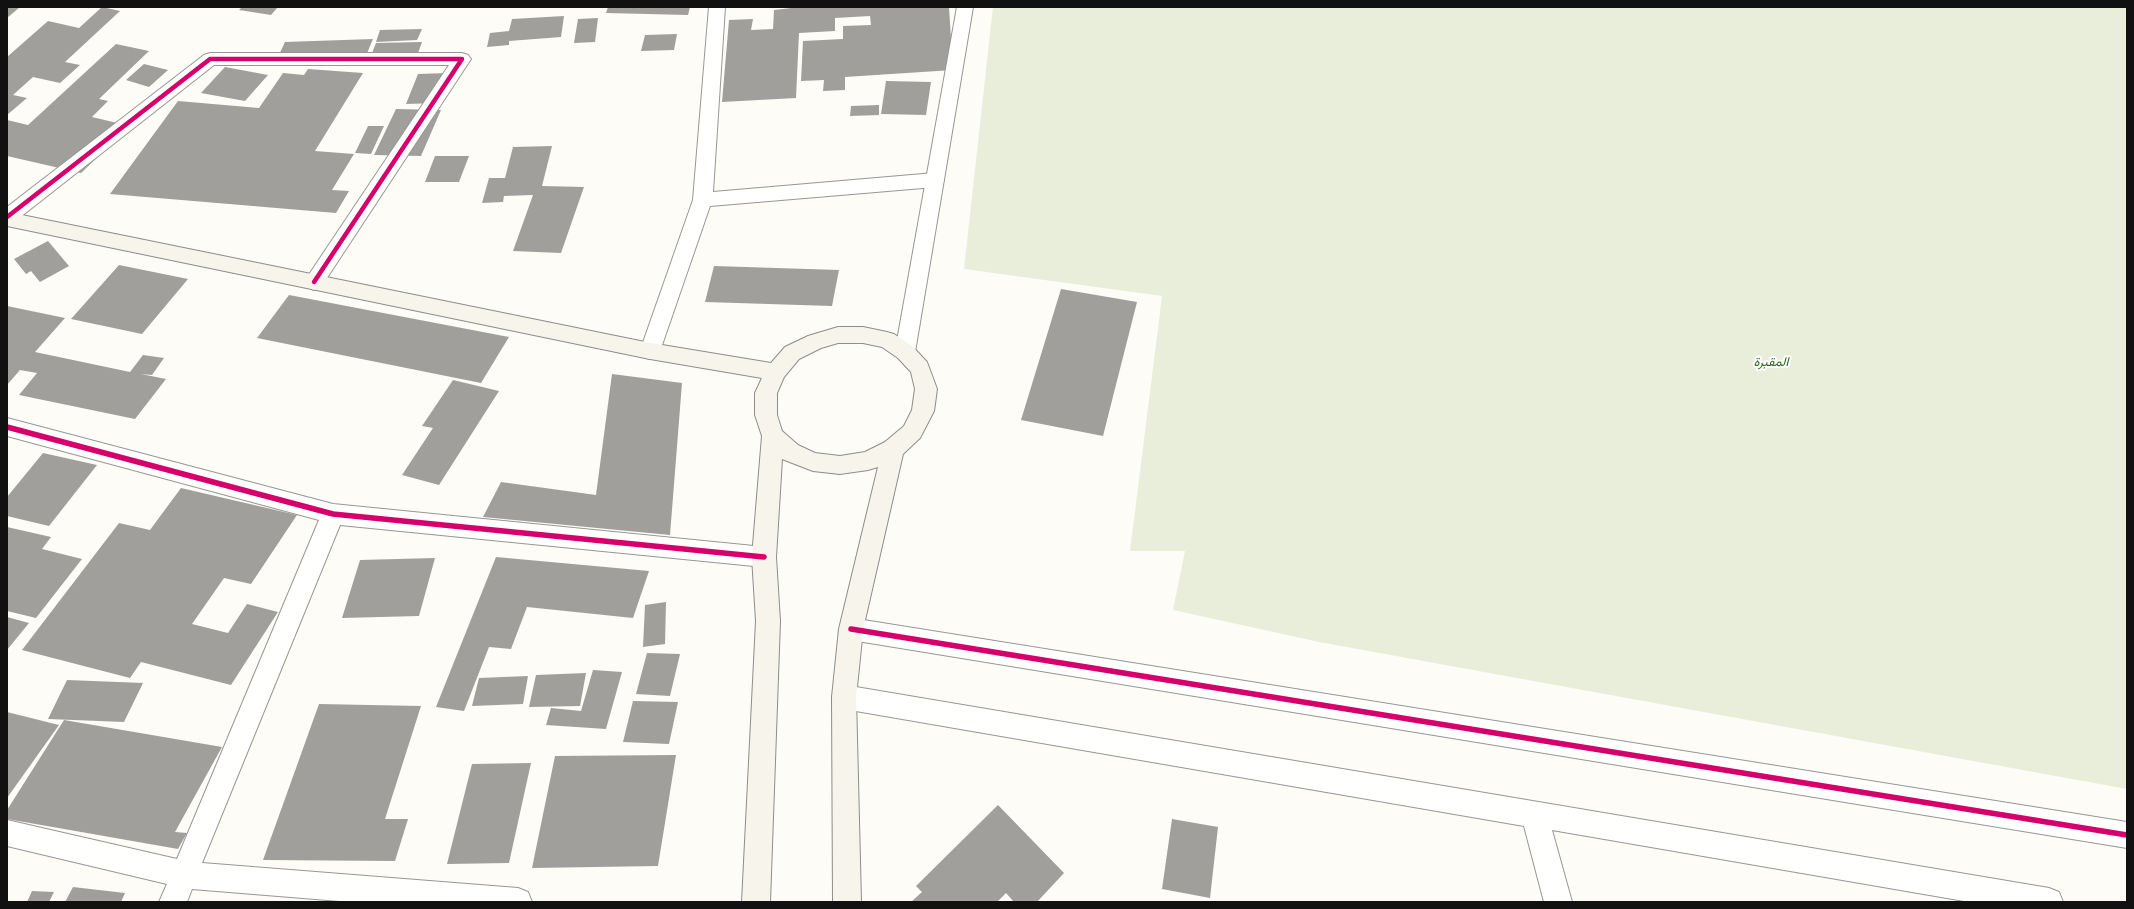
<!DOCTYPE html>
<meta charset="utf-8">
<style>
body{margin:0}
#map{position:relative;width:2134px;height:909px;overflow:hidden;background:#fdfcf7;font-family:Spectral,serif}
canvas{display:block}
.frame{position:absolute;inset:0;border:8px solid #111;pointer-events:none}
</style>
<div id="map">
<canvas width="2134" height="909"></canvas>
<div class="frame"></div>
</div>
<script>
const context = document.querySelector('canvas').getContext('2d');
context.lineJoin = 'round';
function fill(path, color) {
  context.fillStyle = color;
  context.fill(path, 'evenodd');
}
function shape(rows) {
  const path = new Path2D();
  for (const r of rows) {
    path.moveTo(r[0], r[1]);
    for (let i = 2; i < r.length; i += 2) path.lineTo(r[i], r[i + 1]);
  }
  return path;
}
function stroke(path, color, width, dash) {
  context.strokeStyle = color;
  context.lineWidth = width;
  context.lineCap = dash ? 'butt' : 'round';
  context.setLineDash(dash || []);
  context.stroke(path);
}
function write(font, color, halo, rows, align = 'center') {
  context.font = font + ' Spectral,Vazirmatn,serif';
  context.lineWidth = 4;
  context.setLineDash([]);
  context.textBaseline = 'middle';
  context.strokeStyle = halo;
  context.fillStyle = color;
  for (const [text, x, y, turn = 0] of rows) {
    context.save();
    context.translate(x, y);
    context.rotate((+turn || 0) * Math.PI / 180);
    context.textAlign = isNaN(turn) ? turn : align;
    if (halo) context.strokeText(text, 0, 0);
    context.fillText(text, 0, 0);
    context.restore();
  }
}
fill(shape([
 [993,7,2127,7,2127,789,1319,642,1173,610,1185,551,1130,551,1162,296,964,269]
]), '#e9eedb');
fill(shape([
 [7,7,20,7,7,18],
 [102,7,120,11,65,62,80,65,60,83,33,77,13,95,27,98,7,115,7,57,48,21,79,28],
 [242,7,278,7,271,15,239,10],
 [608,7,690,7,688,15,606,13],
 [800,7,949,7,953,70,845,77,845,90,823,91,824,80,801,81,803,41,843,39,843,26,871,25,870,16,835,18,835,31,799,33,796,98,722,102,729,20,753,19,751,30,773,29,774,10],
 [564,16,561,37,509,41,509,45,487,47,490,33,509,31,512,19],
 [598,18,595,42,574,43,578,19],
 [422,29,417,40,376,42,380,30],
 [677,34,674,50,641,51,645,35],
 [373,39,365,58,276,61,285,42],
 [422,42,417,56,370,58,376,43],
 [116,44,149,51,99,99,108,101,92,117,130,126,81,173,7,156,7,120,28,125],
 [144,64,168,70,149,87,126,80],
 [225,67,268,75,245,101,201,93],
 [308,69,363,73,315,151,354,154,332,190,349,191,336,213,110,194,178,101,259,108,283,73,304,75],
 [448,73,437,103,406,104,418,74],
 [886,81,931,82,926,115,881,114],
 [879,105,879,115,850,116,851,106],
 [396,109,441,110,421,156,374,155],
 [368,126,384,126,371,154,355,153],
 [552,146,542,186,584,187,561,253,513,251,533,195,504,196,503,202,482,203,489,178,505,178,513,147],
 [435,156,469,156,459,182,425,182],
 [48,241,69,266,40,282,31,271,26,274,14,259],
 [119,265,188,279,142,334,71,319],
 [714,266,839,270,832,306,705,302],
 [1061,289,1137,302,1103,436,1021,420],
 [289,295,509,337,481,383,257,338],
 [7,306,65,318,35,352,130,372,143,355,164,358,152,375,141,374,166,379,135,419,19,395,37,373,20,370,7,385],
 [612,374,682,383,670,535,483,517,501,482,596,495],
 [453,380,499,391,439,485,402,475,433,428,422,426],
 [43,453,97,465,49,526,7,516,7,497],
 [181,488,297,515,251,584,224,578,192,624,228,633,247,604,278,612,231,685,141,662,130,678,22,650,119,523,150,530],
 [7,527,51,537,42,549,82,559,36,618,7,611],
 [496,557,649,571,633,618,527,607,511,649,489,647,464,711,436,707],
 [435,558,419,616,342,618,360,560],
 [666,602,665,644,643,647,645,605],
 [7,617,29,623,7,650],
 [647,653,680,654,670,696,636,694],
 [593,670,622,672,606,729,546,725,551,708,581,711],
 [586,673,580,706,529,707,536,675],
 [528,676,523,704,472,706,479,678],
 [67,680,143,683,124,722,48,719],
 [633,701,678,702,669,744,623,742],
 [319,704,421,706,385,819,408,819,395,861,263,860],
 [7,712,59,725,7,798],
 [64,720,222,747,175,832,187,833,178,849,7,819,7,810],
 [676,755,658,866,532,868,555,756],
 [531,763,509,863,447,864,472,764],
 [998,805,1064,873,1037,902,1014,902,1006,893,997,902,911,902,922,892,916,886],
 [1172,819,1218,827,1210,898,1162,889],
 [73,887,125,893,121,902,65,902],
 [32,891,54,892,49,902,27,902]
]), '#a19f9c');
const minor = shape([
 [709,7,725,7,713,192,935,173,942,175,944,180,942,185,935,187,710,206,660,351,657,357,650,359,643,357,640,351,693,200,709,7],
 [210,53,462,53,468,55,471,59,321,287,314,290,307,287,304,282,449,65,214,65,14,222,7,224,7,207,204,55,210,53],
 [7,418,333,504,764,547,772,550,776,557,772,564,764,567,340,525,202,863,518,888,528,892,532,902,352,902,192,889,187,902,159,902,167,884,7,846,7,820,177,859,319,520,7,436,7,418],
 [851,618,2127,822,2127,848,851,640,843,637,839,629,843,621,851,618],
 [844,685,2049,888,2059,892,2063,902,1970,902,1552,830,1572,902,1544,902,1524,826,844,709,835,705,832,697,835,689,844,685]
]);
const tertiary = shape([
 [957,7,973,7,915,352,912,358,905,360,898,358,895,352,957,7]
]);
const secondary = shape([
 [7,212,650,343,771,363,785,347,808,336,838,327,863,327,887,332,894,334,912,346,927,362,937,389,934,411,920,438,903,454,863,629,856,697,861,902,833,902,832,697,839,629,878,467,868,470,840,474,813,471,782,459,776,557,780,621,770,902,742,902,756,621,752,557,762,436,755,415,755,393,762,378,650,359,7,226,7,212],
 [838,343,863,343,882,347,898,358,911,372,915,389,912,410,904,426,885,442,865,452,840,456,815,453,798,445,782,431,777,415,777,393,784,377,799,359,821,348,838,343]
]);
stroke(minor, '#979795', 2);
stroke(tertiary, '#979795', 2);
stroke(secondary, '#8e8d8b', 2);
fill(minor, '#fffffe');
fill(tertiary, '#fffffe');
fill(secondary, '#f6f4eb');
stroke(shape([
 [7,217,210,59,462,59,314,282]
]), '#d6006c', 4.5);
stroke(shape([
 [7,427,333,514,764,557],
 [851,629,2127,835]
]), '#d6006c', 5.5);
write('italic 13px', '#2f6b1f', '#fff', [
 ["المقبرة",1771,363]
]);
</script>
